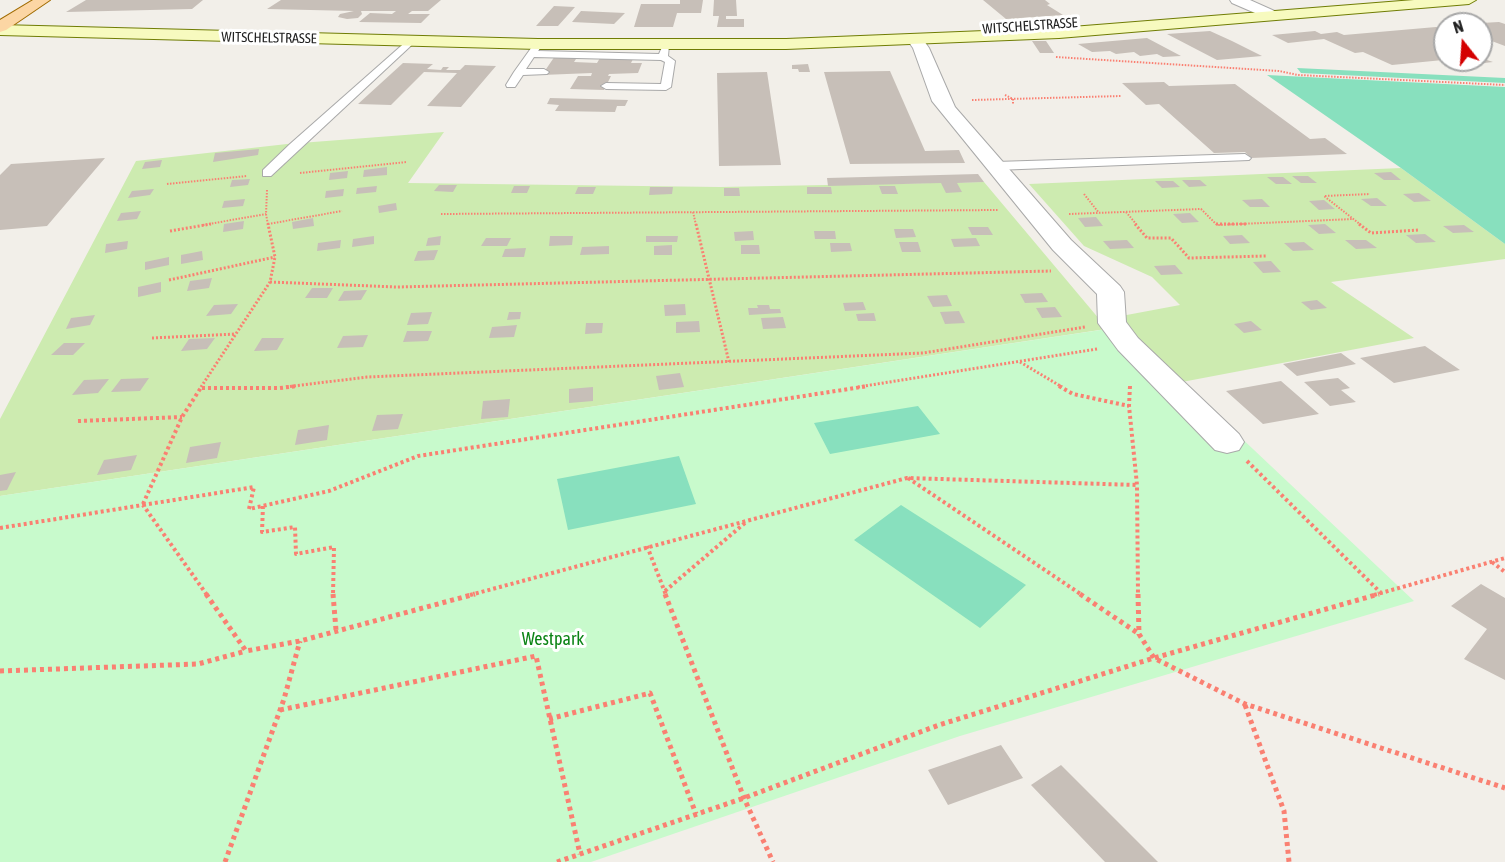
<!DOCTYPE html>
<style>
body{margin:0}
#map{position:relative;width:1505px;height:862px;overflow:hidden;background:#f2efe9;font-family:"Asap Condensed",sans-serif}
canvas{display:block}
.north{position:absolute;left:1433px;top:12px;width:60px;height:60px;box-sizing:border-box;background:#fff;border:2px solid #a7a7a7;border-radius:50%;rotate:343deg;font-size:16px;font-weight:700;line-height:24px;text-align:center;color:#222}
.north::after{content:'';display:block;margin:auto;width:21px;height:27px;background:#d40000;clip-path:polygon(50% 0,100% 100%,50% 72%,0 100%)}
</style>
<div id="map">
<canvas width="1505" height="862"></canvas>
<div class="north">N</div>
</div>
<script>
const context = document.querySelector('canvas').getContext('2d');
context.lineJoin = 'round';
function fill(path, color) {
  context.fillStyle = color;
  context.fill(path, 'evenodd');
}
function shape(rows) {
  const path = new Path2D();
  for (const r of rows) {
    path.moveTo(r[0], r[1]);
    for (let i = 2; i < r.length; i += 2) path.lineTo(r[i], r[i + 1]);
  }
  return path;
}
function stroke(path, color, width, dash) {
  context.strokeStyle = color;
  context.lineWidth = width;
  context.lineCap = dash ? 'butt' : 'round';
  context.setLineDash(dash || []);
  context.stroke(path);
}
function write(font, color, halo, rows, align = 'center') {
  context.font = font + ' "Asap Condensed",sans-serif';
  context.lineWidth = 6;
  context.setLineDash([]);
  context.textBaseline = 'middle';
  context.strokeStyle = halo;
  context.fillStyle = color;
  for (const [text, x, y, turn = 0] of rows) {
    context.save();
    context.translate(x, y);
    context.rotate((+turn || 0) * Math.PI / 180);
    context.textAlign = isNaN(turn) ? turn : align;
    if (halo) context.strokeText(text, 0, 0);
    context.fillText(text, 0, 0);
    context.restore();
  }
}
fill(shape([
 [444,132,408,183,720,187,984,182,1100,320,1180,305,1152,277,1084,246,1029,184,1401,168,1505,244,1505,259,1331,282,1414,338,1182,382,1126,326,0,496,0,419,136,161,287,144]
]), '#cdebb0');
fill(shape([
 [1127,326,1182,382,1414,601,960,736,591,862,0,862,0,496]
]), '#c8facc');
fill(shape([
 [1297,68,1505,78,1505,83,1301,73],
 [1267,75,1505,87,1505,244,1401,168],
 [918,406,940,434,830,454,814,423],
 [679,456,696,504,568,530,557,479],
 [901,505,1026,585,980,628,854,540]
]), '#88e0be');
fill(shape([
 [203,0,192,9,66,12,86,0],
 [281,0,441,0,428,11,412,11,408,14,430,14,421,23,359,22,370,13,392,14,396,11,361,11,362,14,358,18,347,19,338,17,340,14,354,11,267,9],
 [680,0,703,0,701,13,677,13,673,27,634,27,641,4,680,4],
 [714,0,736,0,737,16,726,16,726,19,744,19,744,27,717,27,719,16,713,16],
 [983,0,1045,0,1050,4,1047,5,1063,15,1006,19],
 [554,6,575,7,558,26,536,26],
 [581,11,625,13,614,24,572,22],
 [1499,22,1505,24,1505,46,1481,37,1481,23],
 [1436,27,1445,30,1445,60,1481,60,1481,58,1493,62,1458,66,1443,60,1392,65,1363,52,1355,53,1324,39,1288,43,1272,35,1315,31,1321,34,1337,32,1344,35],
 [1210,31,1232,41,1262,56,1217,60,1167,34],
 [1147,38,1181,56,1163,57,1157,54,1140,56,1134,52,1116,54,1110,51,1092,52,1078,44],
 [1032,41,1046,41,1054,53,1040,53],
 [555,56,578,56,574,62,597,63,600,58,633,59,631,63,642,63,638,73,609,74,608,76,611,76,604,90,570,89,578,76,591,76,592,73,542,75],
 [403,63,433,64,427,69,441,70,443,67,449,67,446,70,460,70,465,65,496,66,461,107,427,106,457,73,424,72,391,105,358,104],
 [808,64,810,72,799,72,798,69,792,69,792,65],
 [890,71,925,151,959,150,965,163,850,164,824,72],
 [767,72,781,165,719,166,717,73],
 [1164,82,1169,86,1235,84,1310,139,1325,138,1347,154,1251,158,1245,152,1214,153,1159,104,1146,105,1122,83],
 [550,98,628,100,625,106,617,106,615,112,555,111,559,105,547,104],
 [259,149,258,155,213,162,215,153],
 [105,158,47,226,0,230,0,175,11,164],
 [162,160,160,167,142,169,145,162],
 [387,167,387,175,363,177,364,170],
 [348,171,347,178,329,180,330,173],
 [1391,172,1401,180,1384,180,1374,173],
 [978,174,984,182,957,183,962,192,946,193,941,183,828,186,827,178],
 [1292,176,1308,176,1317,183,1301,183],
 [1267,177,1283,177,1292,184,1276,184],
 [250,179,248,185,230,187,232,180],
 [1182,180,1200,180,1207,186,1189,187],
 [1155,181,1173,181,1180,187,1162,188],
 [439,185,457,185,453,192,434,191],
 [377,186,376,192,356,194,357,188],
 [514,186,530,186,527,193,511,193],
 [879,186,895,186,898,194,882,194],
 [578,187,596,187,593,194,575,194],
 [650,187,673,187,672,194,649,195],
 [807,187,831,187,832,194,807,194],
 [724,188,739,188,740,196,724,196],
 [154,189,150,195,128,198,132,191],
 [344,189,343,196,325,198,326,191],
 [1419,193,1431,201,1414,202,1403,194],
 [1377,198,1387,206,1371,206,1361,199],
 [245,199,243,206,222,208,224,201],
 [1262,199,1270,207,1250,207,1242,200],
 [1324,200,1335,209,1319,210,1309,201],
 [396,203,397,210,379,213,378,206],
 [141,211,137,219,117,221,121,213],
 [1190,213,1199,222,1182,223,1173,214],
 [1096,217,1103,226,1085,227,1078,218],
 [313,218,314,226,293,229,292,222],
 [244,221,243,229,223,232,224,224],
 [1325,224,1336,233,1319,234,1308,225],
 [1464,225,1474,232,1453,233,1443,226],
 [968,227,988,227,993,235,972,235],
 [894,229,913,229,916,237,896,238],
 [753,231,754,240,735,241,734,232],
 [814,231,835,231,836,239,815,239],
 [1425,234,1436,242,1416,243,1406,235],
 [1242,235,1250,243,1230,244,1223,236],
 [374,236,374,244,352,247,353,239],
 [441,236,440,245,426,246,428,238],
 [550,236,573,236,572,245,549,246],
 [646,236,678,236,677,242,646,242],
 [486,238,511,238,507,246,481,246],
 [976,238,980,246,954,247,951,239],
 [341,240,340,248,317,251,318,243],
 [1127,240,1134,248,1110,249,1103,241],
 [1345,240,1366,240,1377,248,1356,249],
 [128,241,127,249,105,253,106,244],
 [899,242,918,242,921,252,902,252],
 [1304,242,1314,250,1293,251,1284,243],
 [830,243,850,243,852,251,831,252],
 [672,245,672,255,654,255,654,246],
 [741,245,759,245,760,254,741,254],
 [609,246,609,254,580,255,582,247],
 [526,248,524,257,502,257,505,249],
 [438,250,434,260,414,261,418,251],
 [202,251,203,260,181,264,181,255],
 [169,257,169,265,145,270,145,262],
 [1271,261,1281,272,1263,273,1253,262],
 [1175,265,1183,274,1161,275,1154,266],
 [212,278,209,288,187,291,190,281],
 [161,282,161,292,138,297,138,287],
 [312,288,333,288,327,298,305,298],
 [367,290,361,300,338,301,344,291],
 [1042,293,1048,302,1025,303,1020,294],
 [947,295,952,306,933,307,927,296],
 [1317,300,1327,308,1311,310,1301,302],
 [863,302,866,310,845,311,843,303],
 [238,304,231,314,206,316,214,305],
 [685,304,686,315,665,316,664,305],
 [757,305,769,305,770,309,780,309,781,313,749,315,748,308,758,308],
 [1055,307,1062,317,1042,318,1036,308],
 [959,311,965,323,945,324,940,312],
 [432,312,428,324,407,325,411,313],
 [509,312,521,312,520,319,507,320],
 [874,313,876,321,858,321,856,314],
 [95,315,90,325,66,329,71,318],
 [783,317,786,328,763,329,761,318],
 [699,321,700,332,676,333,676,322],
 [1251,321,1262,330,1244,333,1234,324],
 [586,323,603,323,602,333,585,334],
 [517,325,514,337,489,338,492,327],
 [407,331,432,331,428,341,403,342],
 [368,335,363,347,337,348,343,336],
 [215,338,207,349,181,351,189,339],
 [262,338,284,338,277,350,254,351],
 [64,343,85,343,73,355,51,355],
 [1425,346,1460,370,1394,383,1360,358],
 [1341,353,1356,364,1297,376,1283,364],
 [680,373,684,387,659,390,656,376],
 [149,378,140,391,111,392,121,379],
 [1338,378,1350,388,1341,390,1356,402,1330,406,1304,382],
 [109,379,98,393,72,395,84,380],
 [1281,381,1319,414,1263,424,1226,391],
 [593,387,593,401,569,403,569,389],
 [510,399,508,417,481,419,483,401],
 [403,414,398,429,372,431,377,415],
 [329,425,327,440,295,445,298,430],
 [221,442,217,458,186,463,190,447],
 [137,455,131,470,97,475,104,460],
 [16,472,7,490,0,491,0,475],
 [1481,584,1505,598,1505,680,1464,659,1487,629,1451,606],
 [1001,745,1023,778,948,805,928,770],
 [1061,765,1158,862,1105,862,1031,785]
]), '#c7bfb8');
const lane = shape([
 [409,39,416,41,271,176,263,176,263,170,290,144,409,39],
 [537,43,542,46,538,51,659,54,663,45,669,45,668,56,675,61,671,87,666,90,606,89,601,86,606,83,661,84,665,62,661,60,534,57,526,69,544,69,549,72,547,74,523,75,515,87,507,87,506,85,514,72,534,44,537,43],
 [1245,154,1251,158,1249,160,996,170,990,166,996,162,1245,154]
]);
const street = shape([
 [1230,0,1250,0,1279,13,1282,16,1279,19,1269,19,1232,3,1230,0],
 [916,36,922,38,929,48,955,107,1071,240,1120,286,1124,292,1126,322,1138,338,1239,434,1244,442,1239,450,1227,453,1215,450,1118,350,1098,323,1097,294,1053,250,932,101,913,48,908,41,916,36]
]);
const secondary = shape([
 [1414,0,1476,0,1469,4,1059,38,786,49,538,49,0,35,0,25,538,39,786,39,1059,28,1414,0]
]);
const primary = shape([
 [33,0,50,0,6,30,0,32,0,20,33,0]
]);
stroke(lane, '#a9a9a9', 2);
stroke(street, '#a9a9a9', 2);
stroke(secondary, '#707d05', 2);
stroke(primary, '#a06b00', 2);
stroke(shape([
 [1056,57,1279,71,1298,75,1505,85],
 [1005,95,1013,99,1013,104],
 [972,100,1121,96],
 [300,173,407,162],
 [167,184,247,176],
 [267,190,266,214,268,225],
 [1084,194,1099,213],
 [693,212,696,225],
 [1126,212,1137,225],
 [441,214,998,210],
 [1069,214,1201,209,1217,225,1353,219],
 [268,224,342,211],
 [203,225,266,214],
 [1361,225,1324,196,1370,194]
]), '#fa8072', 2, [1.5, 1.5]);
stroke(shape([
 [696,224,729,362],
 [1135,224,1147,238,1171,238,1189,258,1266,256],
 [1216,224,1246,224],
 [1359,224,1371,233,1419,230],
 [170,231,211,224],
 [169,280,275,257],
 [270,282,397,287,1051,271],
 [152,338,236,334],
 [1020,362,1062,387],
 [201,387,270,282,275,257,268,224],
 [286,387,367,377,923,353,1085,327],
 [858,387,1097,349]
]), '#fa8072', 3, [2, 2]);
stroke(shape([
 [1059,386,1073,394,1129,406],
 [1130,386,1129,406,1137,485,1138,595],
 [202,388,280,388,298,386],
 [78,421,182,417],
 [1247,461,1382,594],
 [908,478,1082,595],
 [143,504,182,417,202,386],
 [143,505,254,487,249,509,329,491,418,456,868,386],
 [263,506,262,532,295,527,296,554,334,547,333,595],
 [0,528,143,505,207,595],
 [647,546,666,595],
 [1492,562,1505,572],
 [665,591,746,522],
 [470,595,907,478,1137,485],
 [1374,595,1505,558]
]), '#fa8072', 4, [3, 3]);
stroke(shape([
 [206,594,246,651,300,641,475,594],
 [333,594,336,630],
 [665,594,744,798,773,862],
 [1080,594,1139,634],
 [1138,594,1139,634,1154,658,1245,704,1505,788],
 [0,671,198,664,246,651],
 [1245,705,1284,811,1289,862],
 [280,710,536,656,580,854],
 [549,719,650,693,696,814],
 [225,862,284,699,300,641],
 [557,862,744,798,939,725,1154,658,1379,594]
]), '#fa8072', 5, [4, 4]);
fill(lane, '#fff');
fill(street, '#fff');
fill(secondary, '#f7fabf');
fill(primary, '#fcd6a4');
write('14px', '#222', '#fff', [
 ["WITSCHELSTRASSE",1030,26,-4],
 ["WITSCHELSTRASSE",269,38,1]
]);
write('18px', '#0c8416', '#fff', [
 ["Westpark",553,639]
]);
</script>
